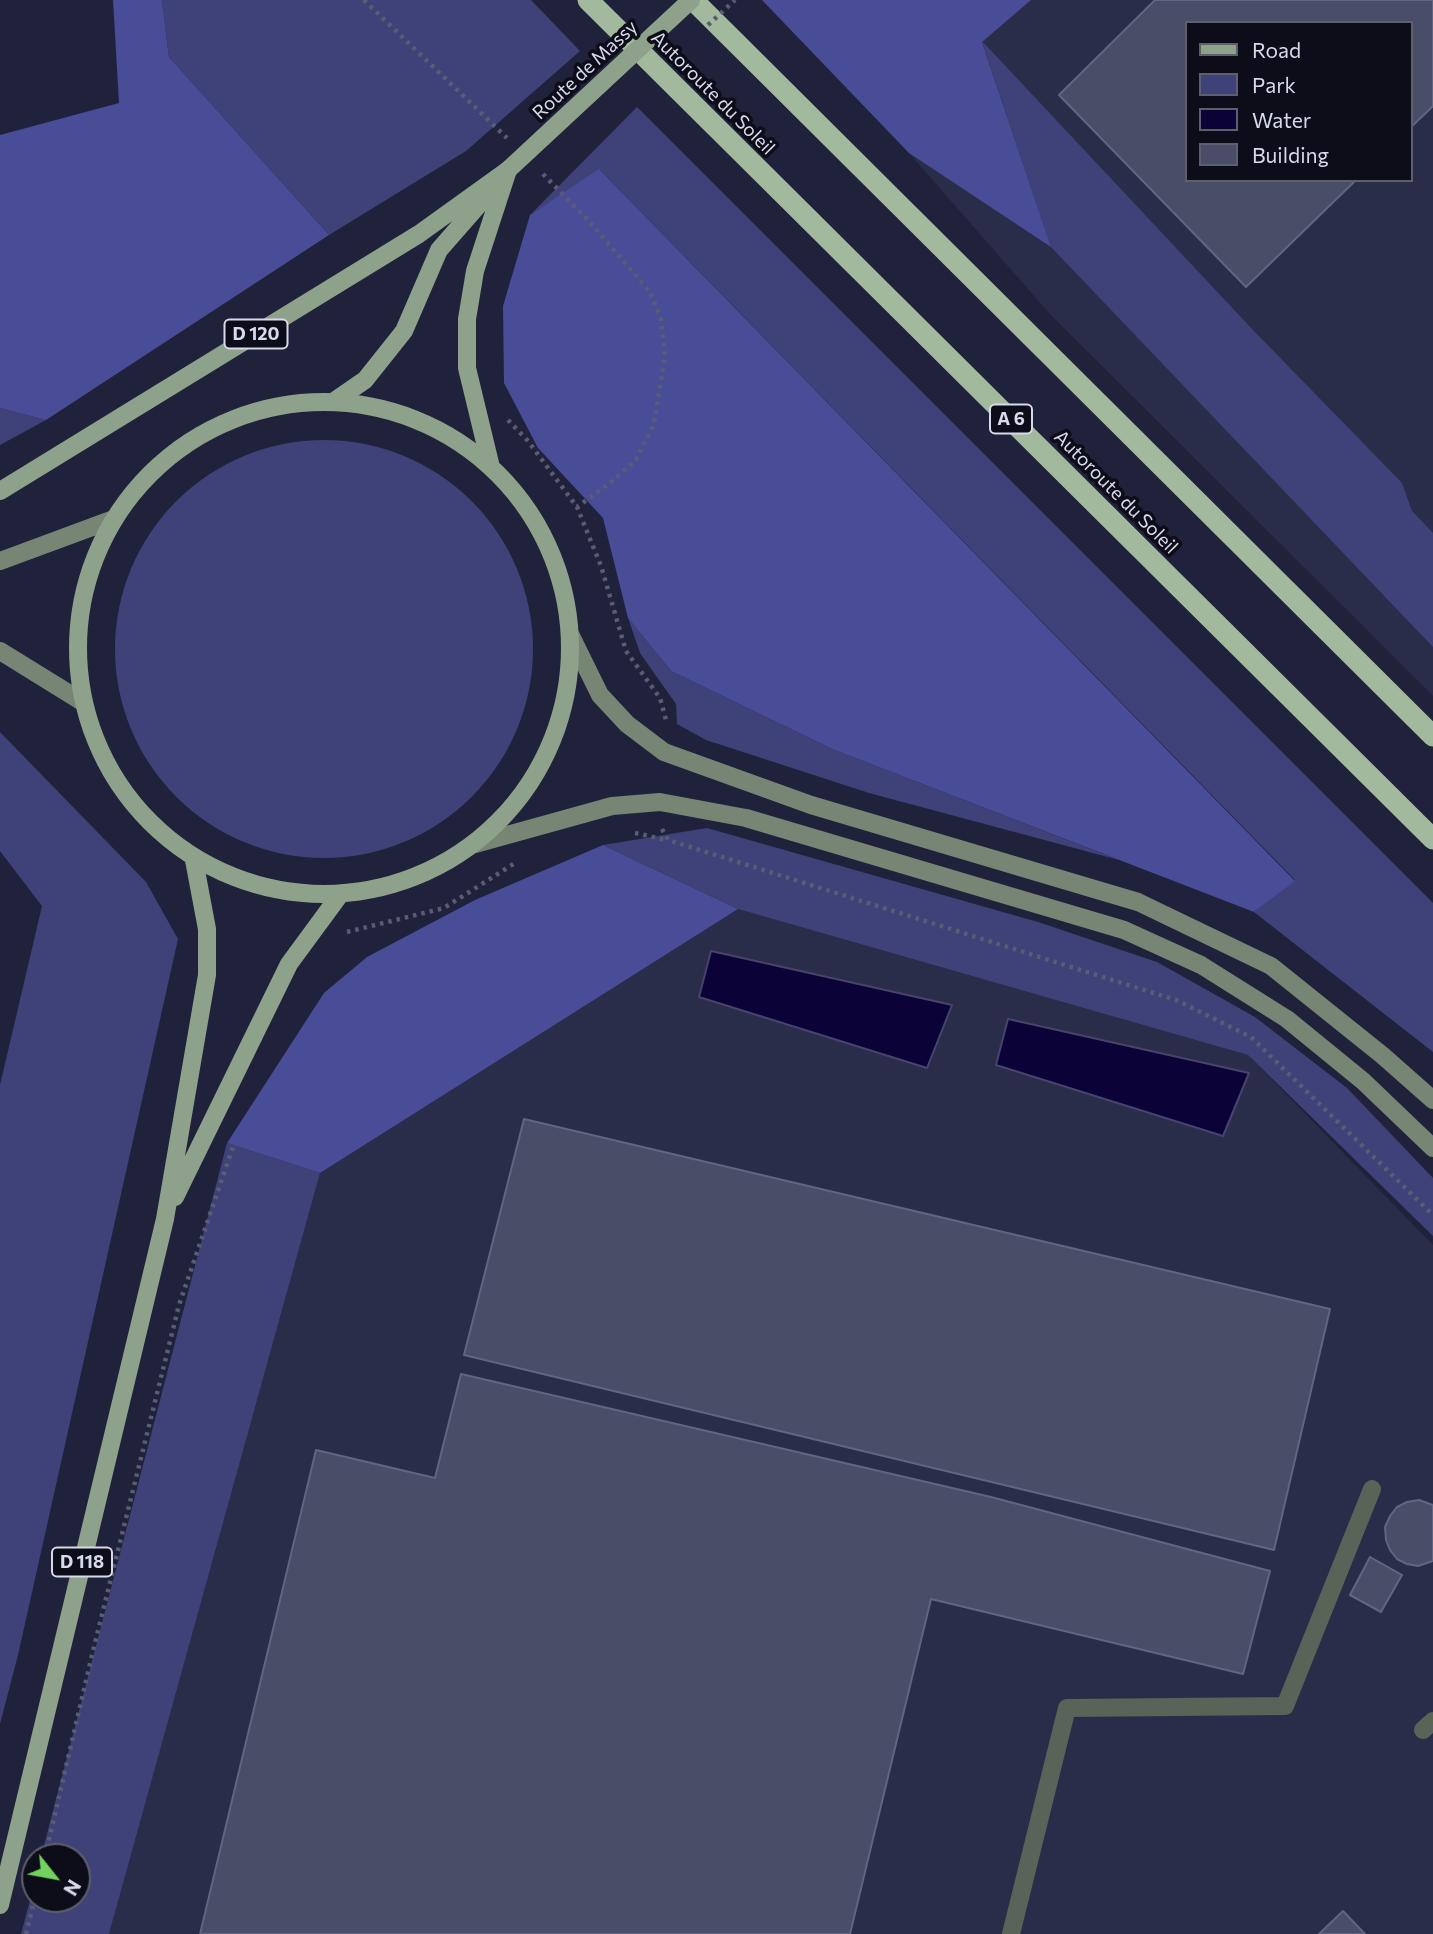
<!DOCTYPE html>
<style>
body{margin:0}
#map{position:relative;width:1433px;height:1934px;overflow:hidden;background:#20223b;font-family:Commissioner,sans-serif}
canvas{display:block}
.legend{position:absolute;left:1185px;top:21px;width:228px;height:161px;box-sizing:border-box;background:#0c0d18;border:2px solid #5d5f6c;margin:0;padding:9px 12px;list-style:none;font-size:21px;color:#d7daeb}
.legend li{display:flex;align-items:center;gap:14px;height:35px}
.legend b{width:35px;border:2px solid #5d5f6c}
.north{position:absolute;left:21px;top:1843px;width:70px;height:70px;box-sizing:border-box;background:#0c0d18;border:2px solid #5d5f6c;border-radius:50%;rotate:121deg;font-size:19px;font-weight:700;line-height:28px;text-align:center;color:#d7daeb}
.north::after{content:'';display:block;margin:auto;width:24px;height:32px;background:#71d35e;clip-path:polygon(50% 0,100% 100%,50% 72%,0 100%)}
</style>
<div id="map">
<canvas width="1433" height="1934"></canvas>
<ul class="legend">
<li><b style="height:9px;background:#8ea18a"></b>Road</li>
<li><b style="height:19px;background:#3e4278"></b>Park</li>
<li><b style="height:19px;background:#0b0237"></b>Water</li>
<li><b style="height:19px;background:#4a4d68"></b>Building</li>
</ul>
<div class="north">N</div>
</div>
<script>
const context = document.querySelector('canvas').getContext('2d');
context.lineJoin = 'round';
function fill(path, color) {
  context.fillStyle = color;
  context.fill(path, 'evenodd');
}
function shape(rows) {
  const path = new Path2D();
  for (const r of rows) {
    if (r.length === 3) {
      path.moveTo(r[0] + r[2], r[1]);
      path.arc(r[0], r[1], r[2], 0, 2 * Math.PI);
      continue;
    }
    path.moveTo(r[0], r[1]);
    for (let i = 2; i < r.length; i += 2) path.lineTo(r[i], r[i + 1]);
  }
  return path;
}
function stroke(path, color, width, dash) {
  context.strokeStyle = color;
  context.lineWidth = width;
  context.lineCap = dash ? 'butt' : 'round';
  context.setLineDash(dash || []);
  context.stroke(path);
}
function write(font, color, halo, rows, align = 'center') {
  context.font = font + ' Commissioner,sans-serif';
  context.lineWidth = 7;
  context.setLineDash([]);
  context.textBaseline = 'middle';
  context.strokeStyle = halo;
  context.fillStyle = color;
  for (const [text, x, y, turn = 0] of rows) {
    context.save();
    context.translate(x, y);
    context.rotate((+turn || 0) * Math.PI / 180);
    context.textAlign = isNaN(turn) ? turn : align;
    if (halo) context.strokeText(text, 0, 0);
    context.fillText(text, 0, 0);
    context.restore();
  }
}
fill(shape([
 [762,0,1433,0,1433,696,1050,314,909,153],
 [1186,23,1410,23,1410,180,1186,180],
 [738,909,1248,1055,1433,1245,1433,1934,109,1934,320,1173]
]), '#2a2d4a');
fill(shape([
 [162,0,531,0,580,51,466,151,329,235,169,57],
 [982,41,1252,329,1402,483,1412,511,1433,533,1433,647,1051,247],
 [637,107,1433,903,1433,1052,1254,912,1295,880,600,170,530,215],
 [0,408,46,420,0,445],
 [324,649,209],
 [628,618,671,671,832,749,1119,860,869,793,706,740,677,724,676,704,640,653],
 [0,732,146,882,178,939,18,1655,0,1724,0,1085,42,906,0,851],
 [707,828,1038,922,1157,962,1255,1017,1347,1088,1433,1178,1433,1236,1248,1055,738,909,603,845],
 [227,1143,320,1173,109,1934,21,1934,35,1882,35,1899,77,1899,77,1857,41,1857]
]), '#3e4278');
fill(shape([
 [113,0,162,0,169,57,329,235,46,420,0,408,0,135,119,103],
 [762,0,1031,0,982,42,1051,247,909,153],
 [599,169,1295,881,1254,912,832,749,671,671,628,618,603,518,538,448,504,383,503,306,530,215],
 [603,845,738,909,320,1173,227,1143,324,993,367,957,475,900]
]), '#494c97');
const water = shape([
 [711,951,952,1005,927,1068,699,997,711,951],
 [1008,1019,1249,1073,1223,1136,996,1065,1008,1019]
]);
fill(water, '#0b0237');
stroke(water, '#48436d', 2);
const building = shape([
 [1155,0,1433,0,1433,106,1410,128,1410,23,1186,23,1186,180,1356,180,1246,287,1059,95,1155,0],
 [524,1119,1330,1309,1274,1550,464,1355,524,1119],
 [461,1374,991,1497,1270,1571,1243,1674,931,1599,850,1934,200,1934,316,1450,435,1478,461,1374],
 [1419,1500,1433,1505,1433,1561,1418,1566,1407,1564,1397,1559,1390,1550,1386,1540,1385,1527,1390,1516,1397,1507,1407,1502,1419,1500],
 [1370,1557,1402,1575,1381,1612,1350,1595,1370,1557],
 [1343,1911,1365,1934,1319,1934,1343,1911]
]);
fill(building, '#4a4d68');
stroke(building, '#616582', 2);
stroke(shape([
 [364,0,507,138],
 [543,174,588,220,650,292,661,319,665,355,654,424,636,460,610,483,577,507],
 [508,420,528,441,577,507,601,566,626,651,660,698,666,720],
 [662,829,668,840,1176,1000,1251,1037,1433,1215],
 [635,833,667,840],
 [347,932,444,908,515,863],
 [45,1857,92,1655,179,1305,234,1144],
 [26,1934,35,1897]
]), '#5a5c73', 4.5, [3.5, 5]);
stroke(shape([
 [1423,1730,1433,1721],
 [1011,1934,1067,1708,1285,1706,1372,1489]
]), '#5a6358', 18);
stroke(shape([
 [0,561,111,520],
 [571,636,600,695,627,724,664,752,811,805,1138,902,1271,966,1382,1055,1433,1100],
 [0,651,81,701],
 [475,844,612,806,660,802,746,818,1124,930,1201,965,1287,1019,1363,1081,1433,1148]
]), '#778674', 18);
stroke(shape([
 [336,400,365,380,404,331,439,250,488,194],
 [324,648,246],
 [490,463,467,368,467,319,475,271,508,170],
 [0,491,419,234,508,170],
 [175,1197,289,964,339,896],
 [0,1905,165,1219,207,975,207,929,194,860]
]), '#8ea18a', 18);
stroke(shape([
 [588,0,1433,839],
 [693,0,1433,736]
]), '#a3b99e', 21);
stroke(shape([
 [708,25,735,0]
]), '#5a5c73', 4.5, [3.5, 5]);
stroke(shape([
 [508,170,691,0]
]), '#8ea18a', 18);
for (const [x, y, w] of [
 [256,334,63],
 [1011,419,42],
 [82,1562,60]
]) {
  const box = new Path2D();
  box.roundRect(x - w / 2, y - 14.5, w, 29, 5);
  context.fillStyle = '#0c0d18';
  context.fill(box);
  stroke(box, '#d7daeb', 2);
}
write('bold 18px', '#d7daeb', null, [
 ["D 120",256,334],
 ["A 6",1011,419],
 ["D 118",82,1562]
]);
write('19px', '#d7daeb', '#0c0d18', [
 ["Route de Massy",585,70,-43],
 ["Autoroute du Soleil",713,93,45],
 ["Autoroute du Soleil",1116,492,45]
]);
</script>
